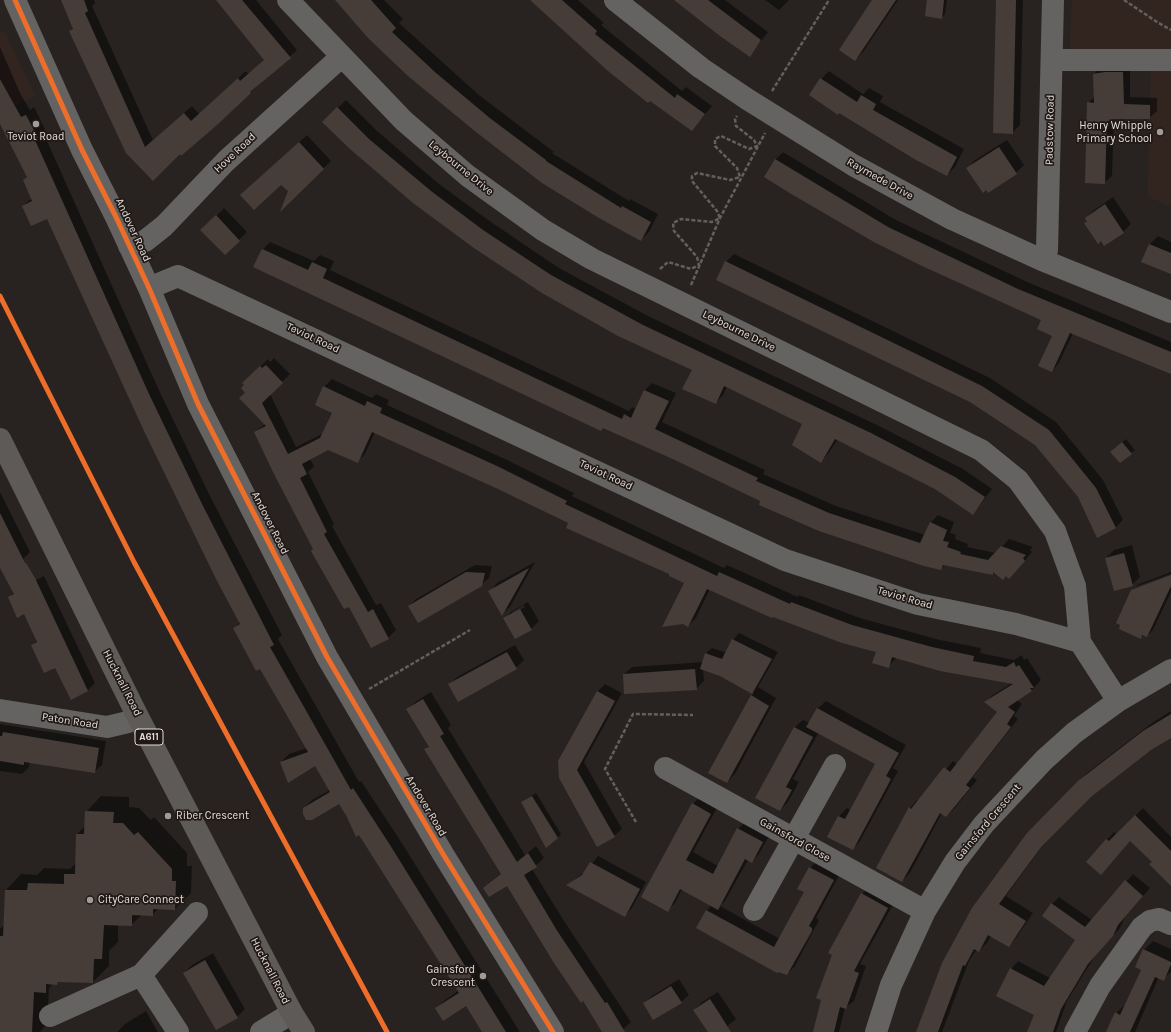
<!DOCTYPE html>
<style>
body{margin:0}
canvas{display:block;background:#282321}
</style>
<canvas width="1171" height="1032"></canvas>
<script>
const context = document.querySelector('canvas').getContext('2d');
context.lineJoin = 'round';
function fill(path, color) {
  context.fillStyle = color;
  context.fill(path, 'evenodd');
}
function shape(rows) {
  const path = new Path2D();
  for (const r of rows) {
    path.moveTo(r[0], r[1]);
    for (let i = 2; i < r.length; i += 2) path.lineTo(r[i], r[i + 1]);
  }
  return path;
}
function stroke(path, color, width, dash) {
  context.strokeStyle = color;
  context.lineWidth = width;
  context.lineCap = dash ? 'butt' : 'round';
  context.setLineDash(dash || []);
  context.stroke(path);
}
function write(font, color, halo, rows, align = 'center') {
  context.font = font + ' Karla,sans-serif';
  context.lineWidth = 3.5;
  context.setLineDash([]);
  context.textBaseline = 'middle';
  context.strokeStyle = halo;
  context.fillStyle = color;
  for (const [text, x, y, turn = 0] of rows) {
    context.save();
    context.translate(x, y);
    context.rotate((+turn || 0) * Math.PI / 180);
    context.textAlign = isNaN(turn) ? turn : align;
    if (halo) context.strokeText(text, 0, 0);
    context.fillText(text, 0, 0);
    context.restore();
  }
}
fill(shape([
 [1072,0,1171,0,1171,206,1148,197,1151,65,1069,67],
 [0,31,5,32,35,96,0,113]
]), '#322520');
fill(shape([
 [61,0,94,0,95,3,92,6,153,140,192,106,199,114,246,71,248,74,265,60,217,0,256,0,297,50,217,123,180,153,153,179,70,31,73,28],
 [337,0,384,0,403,19,399,23,479,95,554,152,552,153,629,201,630,199,658,214,649,232,641,240],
 [532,0,578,0,604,23,601,25,682,91,686,87,712,106,692,130],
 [676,0,725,0,768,32,750,55],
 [765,0,789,0,779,10],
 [874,0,898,0,863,52,855,60],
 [928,0,947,0,945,14,941,18],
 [996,0,1023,0,1020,125,1012,133],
 [0,47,20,93,30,110,34,107,45,129,43,132,157,386,210,496,282,635,278,639,359,782,361,781,398,837,520,1032,484,1032,466,1004,436,1008,445,1000,458,991,340,803,304,808,312,800,330,790,316,765,281,762,289,754,307,748,261,668,234,629,240,622,48,217,23,206,32,198,24,180,28,176,0,122],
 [1130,66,1130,97,1157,98,1157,111,1149,118,1114,118,1112,176,1104,183,1088,103,1095,96,1094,74,1101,67],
 [829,71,863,94,869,88,883,96,880,102,964,149,955,167,947,175,821,79],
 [346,100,377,131,439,184,491,222,559,268,650,317,879,426,963,469,992,489,973,514,935,488,838,439,828,454,821,461,803,424,727,387,723,395,716,403,693,370,619,335,323,122],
 [307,135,331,161,282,208,289,191,281,183,249,188],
 [1007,140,1024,165,1016,173,989,191,968,168,975,160],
 [783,152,896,220,1025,281,1171,342,1171,370,1073,333,1059,363,1052,371,1054,336,1042,320,775,160],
 [1113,197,1131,224,1123,232,1086,218,1094,210],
 [224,208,247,232,225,254,202,230],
 [1158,236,1171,242,1171,273,1143,261,1150,244],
 [270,242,314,261,320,255,334,261,330,270,629,411,632,407,636,409,645,390,652,383,676,393,662,422,765,470,763,474,836,506,925,535,930,523,938,515,954,522,950,533,956,535,955,539,968,544,967,547,996,553,1009,539,1033,547,1030,550,1032,552,1017,570,995,571,992,574,945,565,941,569,762,501,263,249],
 [734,254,990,378,1056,422,1103,480,1123,520,1115,528,1078,497,1036,444,970,401,726,262],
 [274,358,290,374,270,394,296,447,324,433,334,412,324,387,332,379,372,398,376,394,389,400,387,405,505,459,574,493,572,496,724,568,727,565,798,597,799,595,860,618,940,640,981,648,980,653,1014,660,1022,655,1024,660,1027,658,1041,680,1032,690,1017,700,1022,704,1014,716,1018,719,973,777,977,780,954,809,946,816,942,813,910,873,902,881,910,808,917,800,919,801,953,761,957,764,998,712,985,702,993,695,1012,683,897,657,888,667,877,652,710,589,696,618,688,626,685,582,498,488,375,432,365,454,357,462,328,449,310,459,314,466,308,472,334,524,332,526,376,605,381,603,396,630,388,638,349,605,314,549,255,432,265,424,246,393,246,385,243,383,268,359,270,362],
 [1126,439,1135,450,1131,453,1115,448],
 [0,492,30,552,23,559,0,569],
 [1132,545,1140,577,1132,585,1106,558,1114,550],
 [535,562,510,607,502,614,490,591,497,583],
 [475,565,492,566,489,578,481,585,409,606,416,599],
 [1171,572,1171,574,1135,587,1139,584],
 [44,576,95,683,88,690,32,645,37,640,24,613,9,598,16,590],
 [1171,576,1171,592,1153,630,1147,636,1144,635,1140,638,1132,591,1135,588,1135,590],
 [528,602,539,621,531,629,505,618,512,611],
 [524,605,525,607,512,614,512,612],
 [739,633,778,652,758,687,776,698,735,774,727,782,751,696,754,693,721,675,703,669,704,681,696,689,624,674,632,667,703,662,705,654,712,648,727,653,733,640],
 [515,645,524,660,516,668,449,685,457,677],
 [605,684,622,693,584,762,622,829,614,836,559,761,598,691],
 [431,692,451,725,448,728,525,855,536,846,544,858,532,869,564,921,631,1022,620,1032,603,1032,507,884,492,881,502,873,426,749,429,746,407,710,415,702],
 [826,701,906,745,893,768,898,771,860,841,853,849,828,836,839,816,847,808,851,810,876,764,819,732,793,779,799,782,788,802,780,810,757,797,795,727,803,720,810,723,818,708],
 [1171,711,1171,737,1150,749,1092,795,1049,837,1006,896,1033,913,1016,938,1009,946,991,936,987,943,979,951,977,949,969,961,942,1032,917,1032,1028,834,1087,773,1152,723],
 [0,724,106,741,102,765,94,772,30,762,29,767,22,774,0,771],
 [536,793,561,834,558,838,522,802],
 [101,796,129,797,129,807,139,808,151,820,154,817,187,853,187,866,192,866,191,893,175,909,159,908,152,915,142,915,131,925,118,925,118,942,109,951,109,966,93,982,60,981,57,984,54,983,49,988,47,1024,40,1032,0,1032,0,929,5,924,6,890,21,874,37,875,44,868,70,869,76,863,77,834,85,826,86,812],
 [700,796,718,806,693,852,718,866,738,829,746,821,770,834,759,854,752,862,748,860,725,901,720,906,780,939,805,892,810,868,818,860,841,872,816,918,819,920,795,966,787,974,697,928,707,910,712,905,682,889,675,903,667,911,693,804],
 [1143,808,1171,837,1171,885,1153,862,1130,840,1087,862,1114,832,1117,834],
 [598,856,646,882,632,908,625,915,568,884,586,871],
 [1133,874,1150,888,1125,917,1120,928,1095,956,1067,1001,1056,1032,1028,1032,1035,1015,1011,969,1018,961,1050,978,1076,940,1052,904,1059,897,1092,920],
 [870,887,895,901,860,964,866,966,854,1001,845,1008,839,1032,814,1032,862,894],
 [1153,941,1171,949,1171,972,1163,979,1159,977,1135,1032,1107,1032,1116,1013,1126,1004,1142,969,1144,950],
 [213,953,245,1009,237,1017,184,973,192,965],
 [679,979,689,995,681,1002,644,1003,652,996],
 [718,992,736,1019,720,1032,709,1032,694,1010,702,1002],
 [146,1011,158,1032,117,1032,125,1024]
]), '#0007');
fill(shape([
 [61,0,84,0,88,11,85,13,145,147,184,113,191,121,238,78,240,81,264,60,216,0,242,0,291,58,250,92,251,93,218,124,181,156,180,154,153,181,126,153,69,31,73,29],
 [335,0,371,0,396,28,392,32,436,73,491,119,546,160,546,161,621,208,622,206,651,222,641,241,599,218,542,183,476,132,408,76,368,38],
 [530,0,562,0,597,31,595,34,675,98,677,94,705,114,692,131,650,101,648,103,608,71],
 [674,0,708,0,761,40,750,57,720,36],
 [872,0,896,0,855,61,839,50],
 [927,0,944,0,942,19,925,16],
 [996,0,1016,0,1013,134,993,133],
 [1105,72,1123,72,1124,104,1150,105,1150,119,1113,119,1113,121,1107,121,1105,184,1085,183,1087,102,1094,103,1093,74],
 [820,78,857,102,861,95,876,104,873,110,957,157,947,176,916,160,839,113,838,115,809,95],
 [0,79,21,117,26,115,38,138,35,140,149,394,202,504,274,645,270,647,351,790,353,788,390,845,506,1032,482,1032,466,1006,443,1021,435,1008,459,993,359,835,356,837,347,817,339,804,312,820,306,820,303,814,303,808,330,792,315,766,288,783,280,762,308,752,260,669,256,671,233,628,240,624,216,579,144,431,47,219,31,226,22,206,32,201,23,180,27,177,0,124],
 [337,107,369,139,431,191,483,230,551,275,643,325,871,433,955,477,985,497,973,515,935,489,835,439,821,463,792,445,802,424,724,386,716,404,682,389,692,370,618,336,542,293,474,248,413,203,350,149,322,122],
 [299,142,324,169,280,212,288,191,281,185,254,210,240,195],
 [999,147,1017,174,988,193,986,190,983,193,966,168],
 [775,159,888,227,1018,289,1171,352,1171,374,1070,333,1052,372,1038,366,1052,336,1037,329,1041,320,920,265,874,242,793,195,764,177],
 [1105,204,1124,233,1104,246,1101,241,1098,244,1084,223,1087,222,1085,218],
 [216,215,240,241,225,255,200,230],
 [1149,244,1171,253,1171,274,1141,262],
 [262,249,308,270,312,262,327,269,323,278,622,419,624,414,631,418,644,390,669,401,655,429,758,478,756,481,829,513,920,543,930,522,947,530,943,541,949,542,947,547,961,552,960,554,988,560,1001,546,1026,555,1023,558,1025,561,1009,579,1006,576,1003,580,993,572,993,575,943,565,941,570,924,566,819,531,759,505,760,501,675,460,603,428,601,431,253,267],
 [725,261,982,386,1049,430,1096,488,1116,528,1097,538,1078,497,1035,445,970,402,716,280],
 [266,365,283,383,262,403,288,454,320,438,332,413,315,405,323,386,365,406,367,401,382,408,380,413,497,466,567,501,565,504,717,576,719,572,790,604,791,602,852,625,932,647,974,656,973,661,1006,667,1014,662,1016,667,1019,665,1034,688,1030,688,1032,691,1008,707,1015,712,1007,724,1011,727,966,785,970,788,946,817,940,813,902,882,876,868,909,807,911,809,944,767,950,772,997,712,984,702,1013,684,940,671,892,657,889,668,872,663,876,652,842,643,773,617,772,618,707,589,688,627,683,624,662,627,684,583,669,576,669,574,566,528,568,523,498,489,372,432,358,463,328,450,302,464,307,474,300,478,327,532,324,534,368,612,373,609,389,639,371,648,349,607,344,609,311,551,313,549,273,472,254,432,266,426,239,398,245,393,241,388,244,385,242,383,260,366,262,368],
 [1122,442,1132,454,1120,463,1110,452],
 [0,513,25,563,26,563,35,578,88,691,71,700,55,668,44,673,31,645,37,642,24,614,17,618,8,597,14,594,0,568],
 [1124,553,1133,586,1114,591,1105,558],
 [529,568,502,616,488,591],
 [466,572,485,573,482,586,418,623,408,606],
 [1171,575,1171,586,1147,637,1142,635,1141,639,1119,629,1120,625,1116,623,1131,590],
 [520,609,532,630,515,639,503,618],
 [732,639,772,659,752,694,720,676,700,669,705,653,722,659],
 [507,652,517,669,458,702,448,684],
 [695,669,697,690,624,694,623,674],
 [597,691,615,701,577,770,615,837,597,847,559,778,558,761],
 [751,695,769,706,727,783,708,773],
 [423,699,444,734,440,736,517,862,528,853,537,867,524,875,556,929,605,1003,607,1002,625,1032,602,1032,583,1001,581,1003,554,963,507,886,489,897,483,888,501,874,424,749,429,747,406,709],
 [817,708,899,753,886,776,891,779,853,850,827,837,838,816,845,819,875,764,806,727],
 [1171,714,1171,738,1151,750,1092,796,1042,846,999,904,1026,921,1009,947,988,935,979,952,974,949,965,966,963,965,938,1032,916,1032,942,963,972,908,1027,833,1078,781,1143,731],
 [794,727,813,737,786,787,792,790,780,811,755,798],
 [3,732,99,748,95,773,24,762,24,765,0,761,0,736,2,736],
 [532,796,558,838,546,848,521,802],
 [692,803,711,814,686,860,713,874,737,828,763,842,752,863,745,859,718,910,680,889,668,912,641,897],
 [85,811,114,812,113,823,123,823,134,835,138,832,172,869,172,881,176,881,175,910,153,909,153,916,132,915,132,926,104,925,102,959,94,959,93,983,58,982,57,985,46,984,46,993,34,992,32,1032,0,1032,0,936,3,936,5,890,27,890,28,883,64,884,64,874,75,874,76,834,84,834],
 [1135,815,1171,851,1171,886,1149,864,1152,862,1130,841,1101,875,1086,862,1106,839,1109,841],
 [590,862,640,889,625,917,566,885,582,875],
 [809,867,834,880,809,926,812,928,812,931,787,975,778,972,777,973,696,928,706,910,774,947,804,892,797,889],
 [1125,880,1143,896,1118,925,1113,936,1088,964,1061,1009,1053,1032,1027,1032,1034,1015,996,996,1010,968,1044,986,1075,940,1042,916,1051,903,1085,927],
 [861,893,888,908,854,971,859,973,846,1009,840,1007,834,1032,813,1032,821,1000,816,998,832,955,828,953],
 [1143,949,1171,962,1171,964,1164,981,1155,977,1130,1032,1106,1032,1115,1012,1120,1015,1141,970,1135,967],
 [205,960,238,1018,216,1030,183,973],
 [671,986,682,1003,653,1020,643,1003],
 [710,999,719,1013,731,1032,708,1032,693,1010]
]), '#463d39');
stroke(shape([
 [1124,0,1157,22,1171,30],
 [772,91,829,0],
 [660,269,668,262,691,269,699,265,697,257,674,231,673,223,681,219,712,222,720,218,717,211,692,181,692,176,697,173,730,180,740,177,737,168,715,146,715,139,721,136,749,149,757,146,754,140,736,126,735,119,737,116],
 [691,285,720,218,765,133],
 [369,689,470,630],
 [636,822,605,769,633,714,693,715]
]), '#625f5e', 2.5, [4, 2]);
stroke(shape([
 [15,0,82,150,116,217,149,288,198,404,327,657,443,854,553,1032],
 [288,0,404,121,468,176,543,230,592,259,981,450,1018,480,1055,531,1075,586,1080,642,1118,701],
 [615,0,701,68,747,99,853,165,952,219,1042,260,1171,312],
 [1052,60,1171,60],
 [129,246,145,241,164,226,226,161,341,57],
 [1042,260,1047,250,1053,0],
 [149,288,178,276,785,560,918,604,1016,624,1080,642],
 [0,710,107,727,128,722,138,717],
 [665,768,925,911],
 [754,910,835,765],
 [141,975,178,1032],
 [50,1016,141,975,197,913],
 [261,1032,292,1013],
 [876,1032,891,985,925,911,955,862,984,824,1044,760,1074,733,1118,701,1171,670],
 [1075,1032,1100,986,1142,927,1150,921,1159,919,1171,924]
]), '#656362', 22);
stroke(shape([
 [0,439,138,717,292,1013,304,1032]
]), '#5e5a58', 22);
stroke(shape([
 [15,0,82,150,116,217,149,288,198,404,327,657,443,854,553,1032],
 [0,296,134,562,387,1032]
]), '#ee6e29', 5);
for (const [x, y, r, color] of [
 [36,124,4,"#a29c99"],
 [1160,132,4,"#a29c99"],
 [168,816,4,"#a29c99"],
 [90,900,4,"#a29c99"],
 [483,976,4,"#a29c99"]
]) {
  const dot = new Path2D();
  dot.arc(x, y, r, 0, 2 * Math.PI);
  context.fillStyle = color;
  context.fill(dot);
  stroke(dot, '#211915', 1.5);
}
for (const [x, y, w] of [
 [149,737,28]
]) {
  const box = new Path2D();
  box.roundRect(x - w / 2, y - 8, w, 16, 3);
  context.fillStyle = '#211915';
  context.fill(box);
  stroke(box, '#e3ddda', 1);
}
write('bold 10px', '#e3ddda', null, [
 ["A611",149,737]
]);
write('11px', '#e3ddda', '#211915', [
 ["Henry Whipple",1152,126],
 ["Primary School",1152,139],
 ["Teviot Road",36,137,"center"],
 ["Riber Crescent",176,816,"left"],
 ["CityCare Connect",98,900,"left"],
 ["Gainsford",475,970],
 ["Crescent",475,983]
], 'right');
write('11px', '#e3ddda', '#211915', [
 ["Padstow Road",1050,130,-89],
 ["Hove Road",235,153,-43],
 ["Leybourne Drive",461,168,39],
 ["Raymede Drive",880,179,29],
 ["Andover Road",133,230,65],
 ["Leybourne Drive",739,331,26],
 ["Teviot Road",313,338,25],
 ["Teviot Road",606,475,25],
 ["Andover Road",270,523,63],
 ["Teviot Road",905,598,16],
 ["Hucknall Road",122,683,63],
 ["Paton Road",70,721,9],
 ["Andover Road",426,806,59],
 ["Gainsford Crescent",988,822,-50],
 ["Gainsford Close",795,840,29],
 ["Hucknall Road",270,971,63]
]);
</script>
